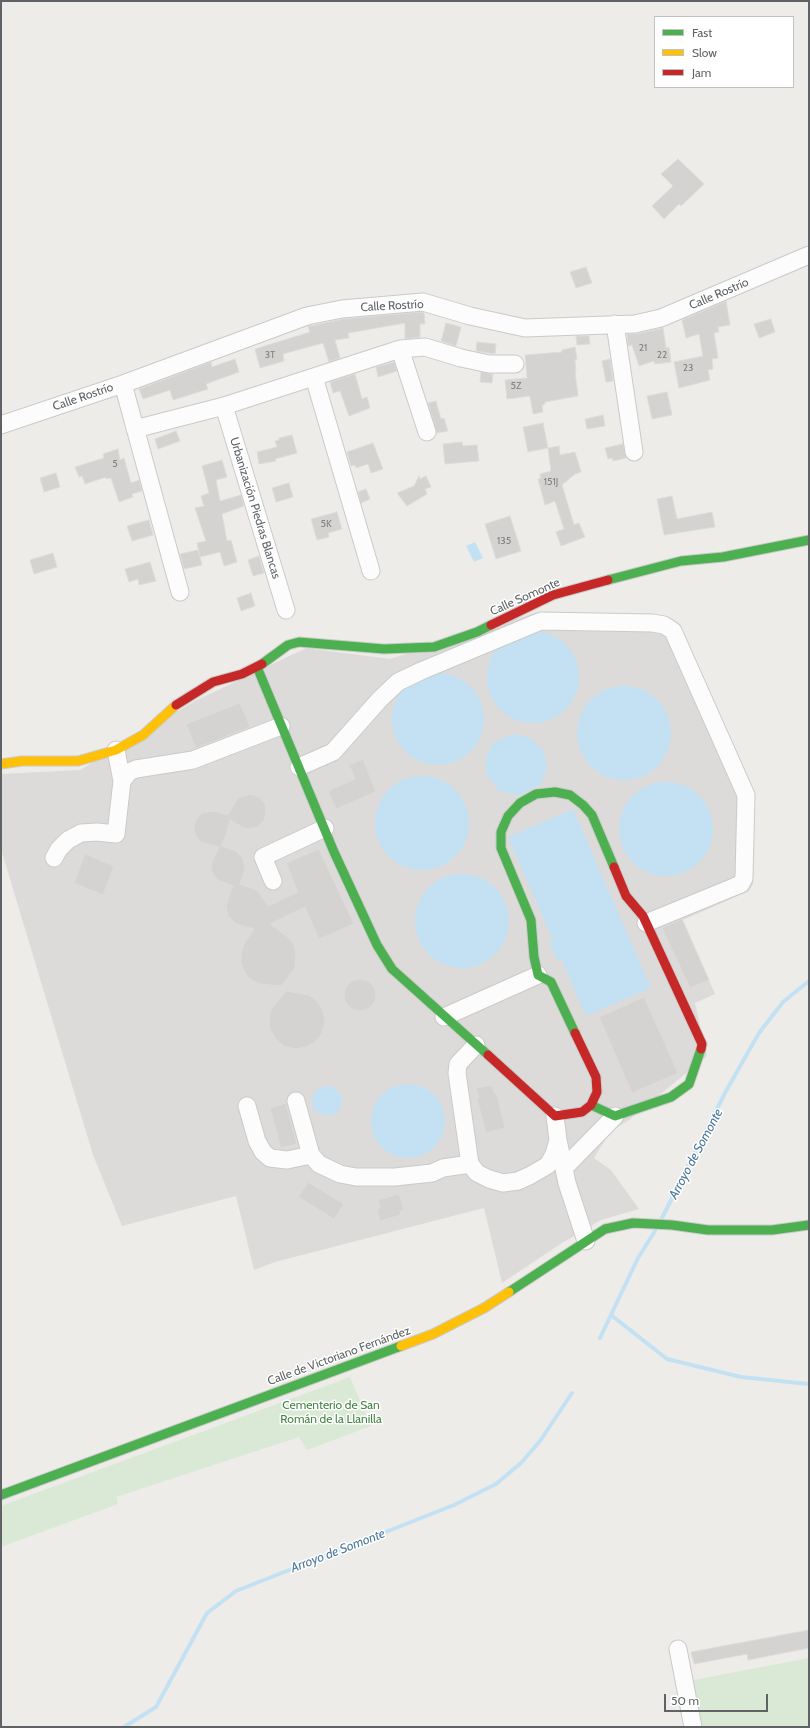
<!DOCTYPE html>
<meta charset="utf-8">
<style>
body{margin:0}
#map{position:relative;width:810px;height:1728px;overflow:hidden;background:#eeece9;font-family:Cabin,sans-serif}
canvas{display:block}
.frame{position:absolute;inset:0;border:2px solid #5f6366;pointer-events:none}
.legend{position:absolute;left:654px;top:16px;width:140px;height:72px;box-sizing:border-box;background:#fff;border:1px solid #bfc1c2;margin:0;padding:5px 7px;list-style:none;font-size:12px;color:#5f6366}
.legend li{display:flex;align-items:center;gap:8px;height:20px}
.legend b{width:20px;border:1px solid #bfc1c2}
.scale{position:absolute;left:664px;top:1694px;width:104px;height:18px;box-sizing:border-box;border:2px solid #5f6366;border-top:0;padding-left:5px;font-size:12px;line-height:14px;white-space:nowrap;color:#5f6366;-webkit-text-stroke:3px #fff;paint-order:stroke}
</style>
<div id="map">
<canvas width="810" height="1728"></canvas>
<div class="frame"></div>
<ul class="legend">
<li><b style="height:5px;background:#4caf50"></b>Fast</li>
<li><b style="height:5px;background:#ffc107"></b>Slow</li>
<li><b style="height:5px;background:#c62828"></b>Jam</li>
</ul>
<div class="scale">50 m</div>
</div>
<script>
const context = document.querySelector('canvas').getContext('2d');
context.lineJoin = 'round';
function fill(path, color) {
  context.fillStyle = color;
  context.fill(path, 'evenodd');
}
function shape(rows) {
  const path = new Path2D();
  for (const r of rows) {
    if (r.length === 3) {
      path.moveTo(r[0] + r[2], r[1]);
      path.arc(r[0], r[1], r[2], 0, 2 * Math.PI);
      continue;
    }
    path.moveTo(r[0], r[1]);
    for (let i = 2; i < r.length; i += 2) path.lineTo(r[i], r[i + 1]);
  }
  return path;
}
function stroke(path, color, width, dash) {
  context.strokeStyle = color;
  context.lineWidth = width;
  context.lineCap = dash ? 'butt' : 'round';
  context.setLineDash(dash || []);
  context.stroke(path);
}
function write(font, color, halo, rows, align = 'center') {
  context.font = font + ' Cabin,sans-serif';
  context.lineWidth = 3;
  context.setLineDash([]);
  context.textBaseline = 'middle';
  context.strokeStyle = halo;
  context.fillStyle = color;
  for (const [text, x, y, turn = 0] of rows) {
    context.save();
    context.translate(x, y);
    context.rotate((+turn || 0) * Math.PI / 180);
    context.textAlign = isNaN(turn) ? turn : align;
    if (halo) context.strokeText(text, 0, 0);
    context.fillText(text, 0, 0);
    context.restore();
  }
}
fill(shape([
 [535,613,664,619,754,799,753,884,749,891,683,920,715,994,695,1003,707,1056,629,1120,610,1132,594,1158,611,1170,639,1209,601,1220,562,1243,502,1283,484,1208,275,1262,254,1270,236,1196,122,1226,93,1155,1,849,1,774,80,770,195,701,306,648,390,659]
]), '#dddbda');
fill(shape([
 [350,1377,371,1426,307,1450,299,1437,116,1497,118,1504,1,1547,1,1506],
 [809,1658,809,1727,702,1727,693,1680]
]), '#dae8d6');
fill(shape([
 [475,542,483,558,474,562,466,546],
 [533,677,46],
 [438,719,46],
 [624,733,47],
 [512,734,529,737,544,751,547,768,540,785,518,796,499,791,486,774,486,757,493,743],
 [422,823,47],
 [666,829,47],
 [573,809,651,988,586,1016,561,959,557,961,549,942,553,940,508,837],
 [462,921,47],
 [408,1121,37],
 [327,1101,15]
]), '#c3e1f2');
stroke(shape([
 [662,1218,726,1091,759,1033,783,1002,809,981],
 [611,1315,667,1359,741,1377,809,1384],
 [600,1338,638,1258,655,1231],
 [124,1727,156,1707,207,1613,236,1591,454,1505,496,1484,521,1463,540,1441,572,1393]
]), '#c3e1f2', 4);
const building = shape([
 [678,159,704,184,681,206,679,204,664,219,652,206,673,186,661,174,678,159],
 [586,267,592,283,576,288,570,272,586,267],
 [726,301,730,325,718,327,719,332,714,333,718,358,712,359,713,369,708,370,710,380,679,388,674,362,703,356,699,334,686,338,682,320,726,301],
 [422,312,424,313,425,324,420,324,420,337,405,339,405,323,348,333,349,338,335,340,340,358,329,362,323,343,283,354,284,361,260,368,255,349,310,332,308,326,310,326,343,319,422,312],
 [771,319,775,332,759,338,754,324,771,319],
 [446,323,461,327,456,346,441,341,446,323],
 [663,328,666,348,669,347,671,362,655,364,654,361,639,366,632,345,628,346,627,334,637,334,663,328],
 [576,336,589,336,590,344,577,345,576,336],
 [477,342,496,344,495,354,476,351,477,342],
 [575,347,577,359,575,360,576,372,575,372,578,396,545,402,545,404,542,405,543,412,533,414,530,396,507,399,505,380,527,378,525,355,562,352,562,350,575,347],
 [235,359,239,372,206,384,208,389,173,400,170,390,143,399,139,389,211,362,212,367,235,359],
 [610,359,613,381,606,382,602,361,610,359],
 [394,362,397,371,378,377,376,367,394,362],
 [481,372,493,374,492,383,480,382,481,372],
 [355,374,362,399,367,397,370,408,349,416,340,391,333,393,330,382,355,374],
 [667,392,672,415,652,419,647,396,667,392],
 [436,401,441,419,444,418,448,431,437,433,428,403,436,401],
 [603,415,605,426,587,429,585,419,603,415],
 [543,423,548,448,528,452,523,427,543,423],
 [176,431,180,441,158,449,155,439,176,431],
 [292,435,297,453,275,459,276,461,259,464,257,452,277,447,275,441,279,440,279,438,292,435],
 [462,442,463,446,477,445,479,461,445,464,443,444,462,442],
 [373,443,383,469,371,473,368,464,356,468,355,465,351,466,347,452,373,443],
 [623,444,626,458,613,461,612,458,608,459,605,448,623,444],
 [559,446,560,455,575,452,581,472,575,474,562,485,574,525,579,523,585,537,561,546,556,532,564,529,555,501,545,505,538,479,541,478,540,474,551,471,548,448,559,446],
 [118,449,120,460,124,458,131,483,139,480,142,491,132,494,133,497,119,502,111,478,106,479,106,477,85,484,82,476,79,477,75,467,104,458,103,454,118,449],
 [222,460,227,477,216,480,220,501,241,495,244,506,222,514,227,541,231,540,237,562,224,566,220,552,200,557,197,543,206,541,195,508,204,506,201,496,209,493,202,466,222,460],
 [56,473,60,487,44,492,40,478,56,473],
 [419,476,420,479,426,476,431,487,425,489,427,494,407,506,397,493,414,486,419,476],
 [289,483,293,497,276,502,272,488,289,483],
 [366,489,370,499,361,503,358,492,366,489],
 [672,496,677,519,712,512,715,527,664,535,657,499,672,496],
 [337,512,342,529,328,533,329,537,317,540,311,519,337,512],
 [510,516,521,551,496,559,485,524,510,516],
 [149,520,153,535,132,541,127,526,149,520],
 [198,550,202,565,184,569,180,554,198,550],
 [53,553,57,567,34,574,30,560,53,553],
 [259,556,264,573,253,576,248,560,259,556],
 [150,562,156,581,139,585,138,579,129,582,125,569,150,562],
 [251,593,255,606,241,611,237,598,251,593],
 [240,703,250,727,196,748,186,724,240,703],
 [363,759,376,792,336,809,328,791,355,779,349,765,363,759],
 [250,794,259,797,265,804,266,813,264,821,257,827,249,829,244,828,230,820,226,835,221,846,236,851,243,858,245,870,240,884,258,891,268,906,298,892,286,863,319,849,354,924,319,939,305,907,270,924,289,938,294,945,296,953,295,968,281,986,260,984,250,979,245,973,241,964,241,953,244,944,254,929,236,924,228,916,226,905,233,886,218,880,213,874,211,868,212,862,219,847,201,842,196,836,194,831,195,821,202,813,213,811,228,815,238,798,250,794],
 [85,854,114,866,103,895,74,883,85,854],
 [682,919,709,980,690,988,662,928,682,919],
 [360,995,16],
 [286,991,309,995,317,1001,323,1010,325,1022,322,1033,315,1042,306,1047,295,1049,284,1046,275,1038,270,1029,269,1019,271,1009,286,991],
 [644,997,678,1073,632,1093,599,1017,644,997],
 [492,1085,495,1094,497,1094,505,1128,486,1133,477,1099,479,1098,476,1088,492,1085],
 [286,1103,297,1144,281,1148,270,1108,286,1103],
 [308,1182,344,1204,334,1219,298,1197,308,1182],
 [399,1194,404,1210,400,1211,401,1215,380,1221,377,1209,380,1208,378,1200,399,1194],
 [809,1630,809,1648,748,1660,747,1654,694,1664,691,1652,809,1630]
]);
fill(building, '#d5d3d2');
stroke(building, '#dddcd8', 1);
const street = shape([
 [615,324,634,452],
 [400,349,427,432],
 [314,377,371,571],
 [123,384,180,592],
 [224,406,286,610],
 [1,425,123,384,307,316,342,309,423,302,470,316,525,328,635,324,661,318,809,255],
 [135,429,224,406,400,349,425,347,461,358,489,364,515,364],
 [116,750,122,781],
 [299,767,333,752,380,699,398,682,421,671,541,621,652,623,664,625,673,631,746,795,744,878,741,884,646,923],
 [54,858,59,849,68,840,81,833,97,832,116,834,122,781,129,772,136,769,193,760,281,726],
 [273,881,263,857,325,828],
 [444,1017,538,975],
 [476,1045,458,1064,457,1073,470,1164,477,1173,489,1179,503,1183,518,1181,531,1175,548,1165,554,1154,558,1140,555,1116],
 [296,1101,311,1155,319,1164,340,1174,356,1177,395,1177,432,1173,443,1168,470,1164],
 [247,1106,257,1141,263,1152,270,1158,287,1160,311,1155],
 [558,1140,567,1183,586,1241],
 [565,1167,615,1116],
 [678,1649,693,1727]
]);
const fast = shape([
 [608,580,681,561,723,557,809,540],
 [262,664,288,645,299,642,384,649,434,647,477,632,491,625],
 [257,667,334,852,377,945,392,969,488,1055],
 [575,1033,551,982,538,975,534,957,531,920,501,848,501,832,508,816,520,803,536,794,555,792,570,795,583,805,592,815,614,867],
 [591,1105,615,1116,671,1097,689,1084,701,1049],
 [509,1292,605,1229,633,1223,672,1225,708,1230,772,1230,809,1225],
 [1,1495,401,1346]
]);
const slow = shape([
 [1,764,22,761,78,761,116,750,143,735,176,705],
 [401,1346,433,1334,484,1308,509,1292]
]);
const jam = shape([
 [491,625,553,595,608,580],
 [176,705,213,682,242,674,262,664],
 [614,867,626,896,643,916,702,1044,701,1049],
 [488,1055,555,1116,582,1112,591,1105,597,1092,596,1077,575,1033]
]);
stroke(street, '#cbcac9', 19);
stroke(fast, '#cacac9', 11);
stroke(slow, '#cacac9', 11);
stroke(jam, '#cacac9', 11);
stroke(street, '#fcfcfc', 17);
stroke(fast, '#4caf50', 9);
stroke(slow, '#ffc107', 9);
stroke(jam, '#c62828', 9);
write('10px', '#7e8082', null, [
 ["21",643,348],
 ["3T",270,355],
 ["22",662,355],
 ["23",688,368],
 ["5Z",516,386],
 ["5",115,464],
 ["151J",551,482],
 ["5K",326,524],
 ["135",504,541]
]);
write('12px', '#5f6366', '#fff', [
 ["Calle Rostrío",719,294,-23],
 ["Calle Rostrío",392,306,-3],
 ["Calle Rostrío",83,397,-19],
 ["Urbanización Piedras Blancas",255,508,73],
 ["Calle Somonte",525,597,-24],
 ["Calle de Victoriano Fernández",339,1356,-20]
]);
write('12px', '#418441', '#fff', [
 ["Cementerio de San",331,1405],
 ["Román de la Llanilla",331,1419]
]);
write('italic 13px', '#4c799e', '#fff', [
 ["Arroyo de Somonte",696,1154,-62],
 ["Arroyo de Somonte",338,1551,-21]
]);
</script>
